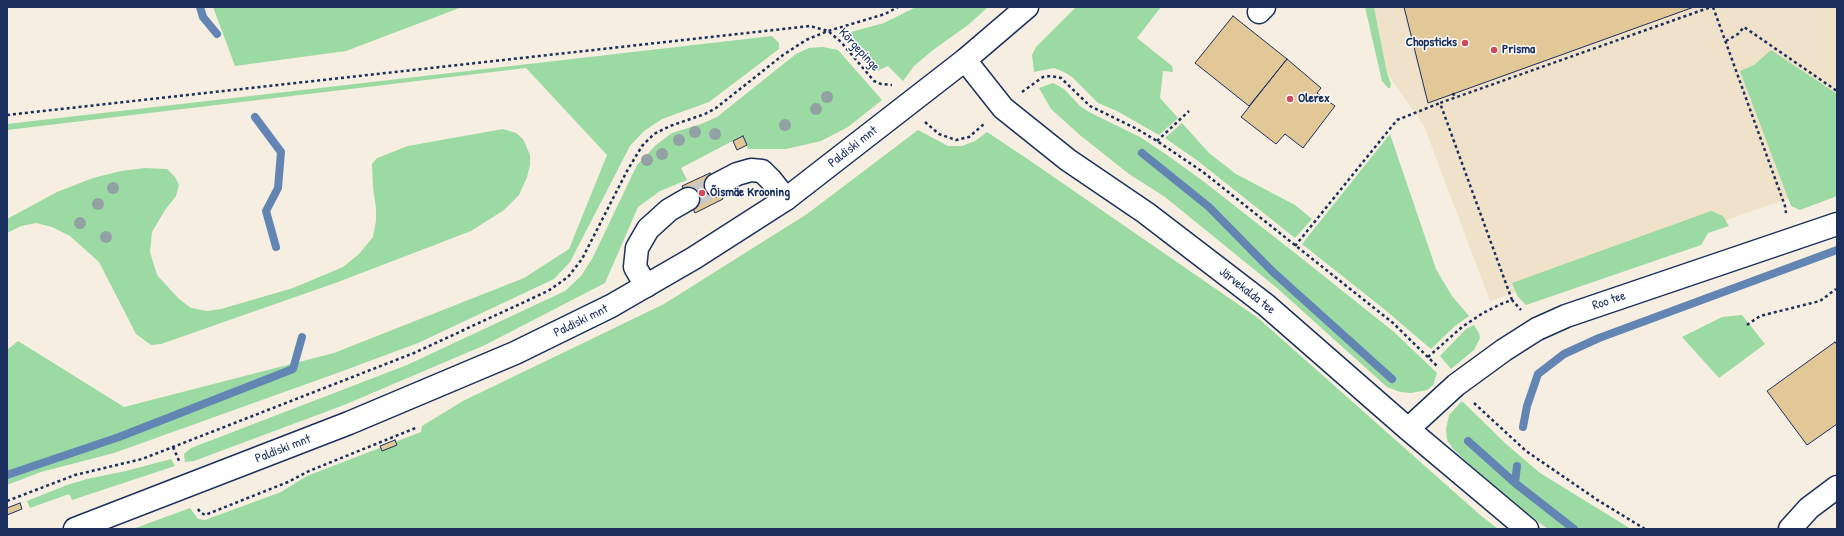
<!DOCTYPE html>
<meta charset="utf-8">
<style>
body{margin:0}
#map{position:relative;width:1844px;height:536px;overflow:hidden;background:#f6eee0;font-family:"Patrick Hand",sans-serif}
canvas{display:block}
.frame{position:absolute;inset:0;border:8px solid #1b2f5e;pointer-events:none}
</style>
<div id="map">
<canvas width="1844" height="536"></canvas>
<div class="frame"></div>
</div>
<script>
const context = document.querySelector('canvas').getContext('2d');
context.lineJoin = 'round';
function fill(path, color) {
  context.fillStyle = color;
  context.fill(path, 'evenodd');
}
function shape(rows) {
  const path = new Path2D();
  for (const r of rows) {
    path.moveTo(r[0], r[1]);
    for (let i = 2; i < r.length; i += 2) path.lineTo(r[i], r[i + 1]);
  }
  return path;
}
function stroke(path, color, width, dash) {
  context.strokeStyle = color;
  context.lineWidth = width;
  context.lineCap = dash ? 'butt' : 'round';
  context.setLineDash(dash || []);
  context.stroke(path);
}
function write(font, color, halo, rows, align = 'center') {
  context.font = font + ' "Patrick Hand",sans-serif';
  context.lineWidth = 3;
  context.setLineDash([]);
  context.textBaseline = 'middle';
  context.strokeStyle = halo;
  context.fillStyle = color;
  for (const [text, x, y, turn = 0] of rows) {
    context.save();
    context.translate(x, y);
    context.rotate((+turn || 0) * Math.PI / 180);
    context.textAlign = isNaN(turn) ? turn : align;
    if (halo) context.strokeText(text, 0, 0);
    context.fillText(text, 0, 0);
    context.restore();
  }
}
fill(shape([
 [1374,7,1837,7,1837,182,1490,301,1424,126,1387,73]
]), '#f0e2ca');
fill(shape([
 [213,7,462,7,346,51,235,66],
 [916,7,988,7,968,25,933,50,914,66,903,81,888,66,877,71,849,38,851,32,884,23],
 [1076,7,1161,7,1137,38,1172,66,1173,72,1163,71,1160,98,1178,118,1159,135,1117,111,1098,103,1072,77,1064,72,1054,68,1034,72,1032,55,1036,47],
 [1365,7,1374,7,1387,73,1391,84,1390,88,1388,88,1382,81],
 [772,36,779,43,779,49,709,102,662,119,644,131,630,146,570,262,554,279,418,343,340,372,114,453,41,472,7,485,7,350,18,341,124,407,334,353,524,278,569,249,607,155,526,68,7,130,7,124],
 [823,47,838,50,882,100,848,127,821,141,786,149,748,149,742,136,681,168,687,180,660,191,638,207,605,283,485,345,344,405,194,461,185,462,184,454,191,448,407,365,565,291,581,276,592,259,637,165,656,145,672,133,701,124,717,117,796,54,809,48],
 [1771,50,1837,94,1837,196,1800,210,1791,206,1740,71,1754,65],
 [1053,83,1064,89,1080,106,1089,112,1140,137,1167,155,1203,181,1300,257,1394,332,1437,373,1433,385,1427,390,1411,393,1400,392,1387,387,1277,288,1165,197,1129,174,1081,136,1051,109,1039,88],
 [1182,123,1209,153,1236,174,1295,205,1312,219,1295,238,1198,161,1165,138],
 [503,129,516,133,523,139,530,155,530,165,527,177,519,195,504,210,471,231,338,282,161,344,151,345,136,334,99,262,70,236,52,227,36,223,21,226,7,233,7,219,57,192,93,178,121,171,145,168,167,169,175,177,179,185,176,196,165,210,152,232,150,252,157,275,179,299,191,308,207,311,221,309,293,288,343,267,359,254,373,237,376,221,376,208,373,188,372,164,377,158,408,146],
 [918,130,948,146,962,146,975,141,987,132,1029,160,1258,318,1479,514,1498,529,133,529,190,508,198,519,205,520,281,492,307,476,421,432,422,426,463,401,664,304,807,214],
 [1390,134,1436,269,1452,296,1469,316,1455,326,1431,349,1384,309,1302,244],
 [1711,211,1723,216,1729,226,1708,233,1701,245,1526,305,1518,297,1512,283],
 [1742,315,1765,344,1719,378,1682,337,1722,317],
 [1474,325,1479,333,1480,338,1474,350,1451,369,1440,356,1466,329],
 [1462,401,1505,443,1540,473,1631,529,1548,529,1524,511,1467,462,1453,449,1447,440,1446,429,1449,415],
 [171,459,175,466,72,500,69,494,30,508,27,501,67,485,87,479,126,471]
]), '#9bdaa2');
stroke(shape([
 [200,7,203,17,217,34],
 [255,117,281,152,278,188,266,211,276,247],
 [1142,153,1209,207,1272,271,1392,379],
 [1523,427,1527,406,1538,374,1564,354,1599,338,1837,250],
 [1468,441,1515,483,1574,529],
 [7,475,119,437,293,369,302,337],
 [1515,483,1517,466]
]), '#6285b3', 8);
const building = shape([
 [1404,7,1694,7,1428,103,1404,7],
 [1233,16,1287,59,1249,106,1195,63,1233,16],
 [1287,59,1321,88,1317,93,1335,106,1303,148,1285,134,1276,144,1241,117,1287,59],
 [743,136,747,145,737,150,733,141,743,136],
 [710,173,723,199,695,213,682,186,710,173],
 [1835,342,1837,345,1837,424,1807,445,1767,391,1835,342],
 [395,440,397,445,382,451,380,446,395,440],
 [20,503,22,509,7,515,7,508,20,503]
]);
fill(building, '#e2c797');
stroke(building, '#1b2f5e', 1);
stroke(shape([
 [688,199,716,185]
]), '#cac8c6', 22, [22, 11]);
const minor = shape([
 [1259,12,1264,7],
 [965,60,1003,108,1068,160,1146,213,1266,305,1408,429,1527,529],
 [716,185,737,174,751,170,762,171,771,180,786,199],
 [646,286,635,267,637,248,648,229,669,210,688,199],
 [1408,429,1456,385,1504,350,1537,329,1566,316,1837,224],
 [1790,529,1809,508,1837,487]
]);
const major = shape([
 [75,529,349,423,515,353,611,306,694,258,786,199,965,60,1027,7]
]);
stroke(minor, '#1b2f5e', 25);
stroke(major, '#1b2f5e', 25);
stroke(shape([
 [1713,7,1785,206,1786,213],
 [1726,41,1738,34,1744,27,1837,91],
 [1022,92,1043,77,1051,76,1061,78,1090,106,1137,129,1157,141,1203,172,1393,323,1438,367],
 [1453,93,1455,98],
 [7,115,810,26,828,31,841,42,874,81,881,84,892,85],
 [925,122,939,134,956,140,969,137,984,124],
 [1157,141,1189,111],
 [1295,246,1397,120,1440,103],
 [1512,300,1440,103,1711,7],
 [1747,325,1760,316,1820,301,1836,289],
 [1428,357,1462,327,1483,313,1501,304,1512,300,1521,310],
 [1474,403,1526,451,1599,501,1645,529],
 [173,447,180,463],
 [7,501,75,475,142,459,173,447,414,353,548,291,568,277,582,259,627,171,642,146,654,134,670,126,705,114,716,108,783,55,806,40,828,31,885,14,898,7],
 [198,509,200,512,205,515,288,482,309,471,418,427]
]), '#1b2f5e', 2.5, [3, 3]);
stroke(minor, '#fff', 22);
stroke(major, '#fff', 22);
context.fillStyle = '#92a1a4';
for (const [x, y] of [
 [827,97],
 [816,109],
 [785,125],
 [695,132],
 [715,134],
 [679,140],
 [662,154],
 [647,160],
 [113,188],
 [98,204],
 [80,223],
 [106,237]
]) {
  context.beginPath();
  context.arc(x, y, 6, 0, 2 * Math.PI);
  context.fill();
}
for (const [x, y, r, color] of [
 [1465,43,4,"#d1495b"],
 [1494,50,4,"#d1495b"],
 [1290,99,4,"#d1495b"],
 [702,193,4,"#d1495b"]
]) {
  const dot = new Path2D();
  dot.arc(x, y, r, 0, 2 * Math.PI);
  context.fillStyle = color;
  context.fill(dot);
  stroke(dot, '#fff', 1.5);
}
write('bold 13px', '#1b2f5e', '#fff', [
 ["Chopsticks",1457,43,"right"],
 ["Prisma",1502,50],
 ["Olerex",1298,99],
 ["Õismäe Krooning",710,193]
], 'left');
write('13px', '#1b2f5e', '#fff', [
 ["Kõrgepinge",859,50,47],
 ["Paldiski mnt",853,147,-38],
 ["Järvekalda tee",1247,291,38],
 ["Roo tee",1609,301,-19],
 ["Paldiski mnt",581,321,-26],
 ["Paldiski mnt",283,449,-21]
]);
</script>
